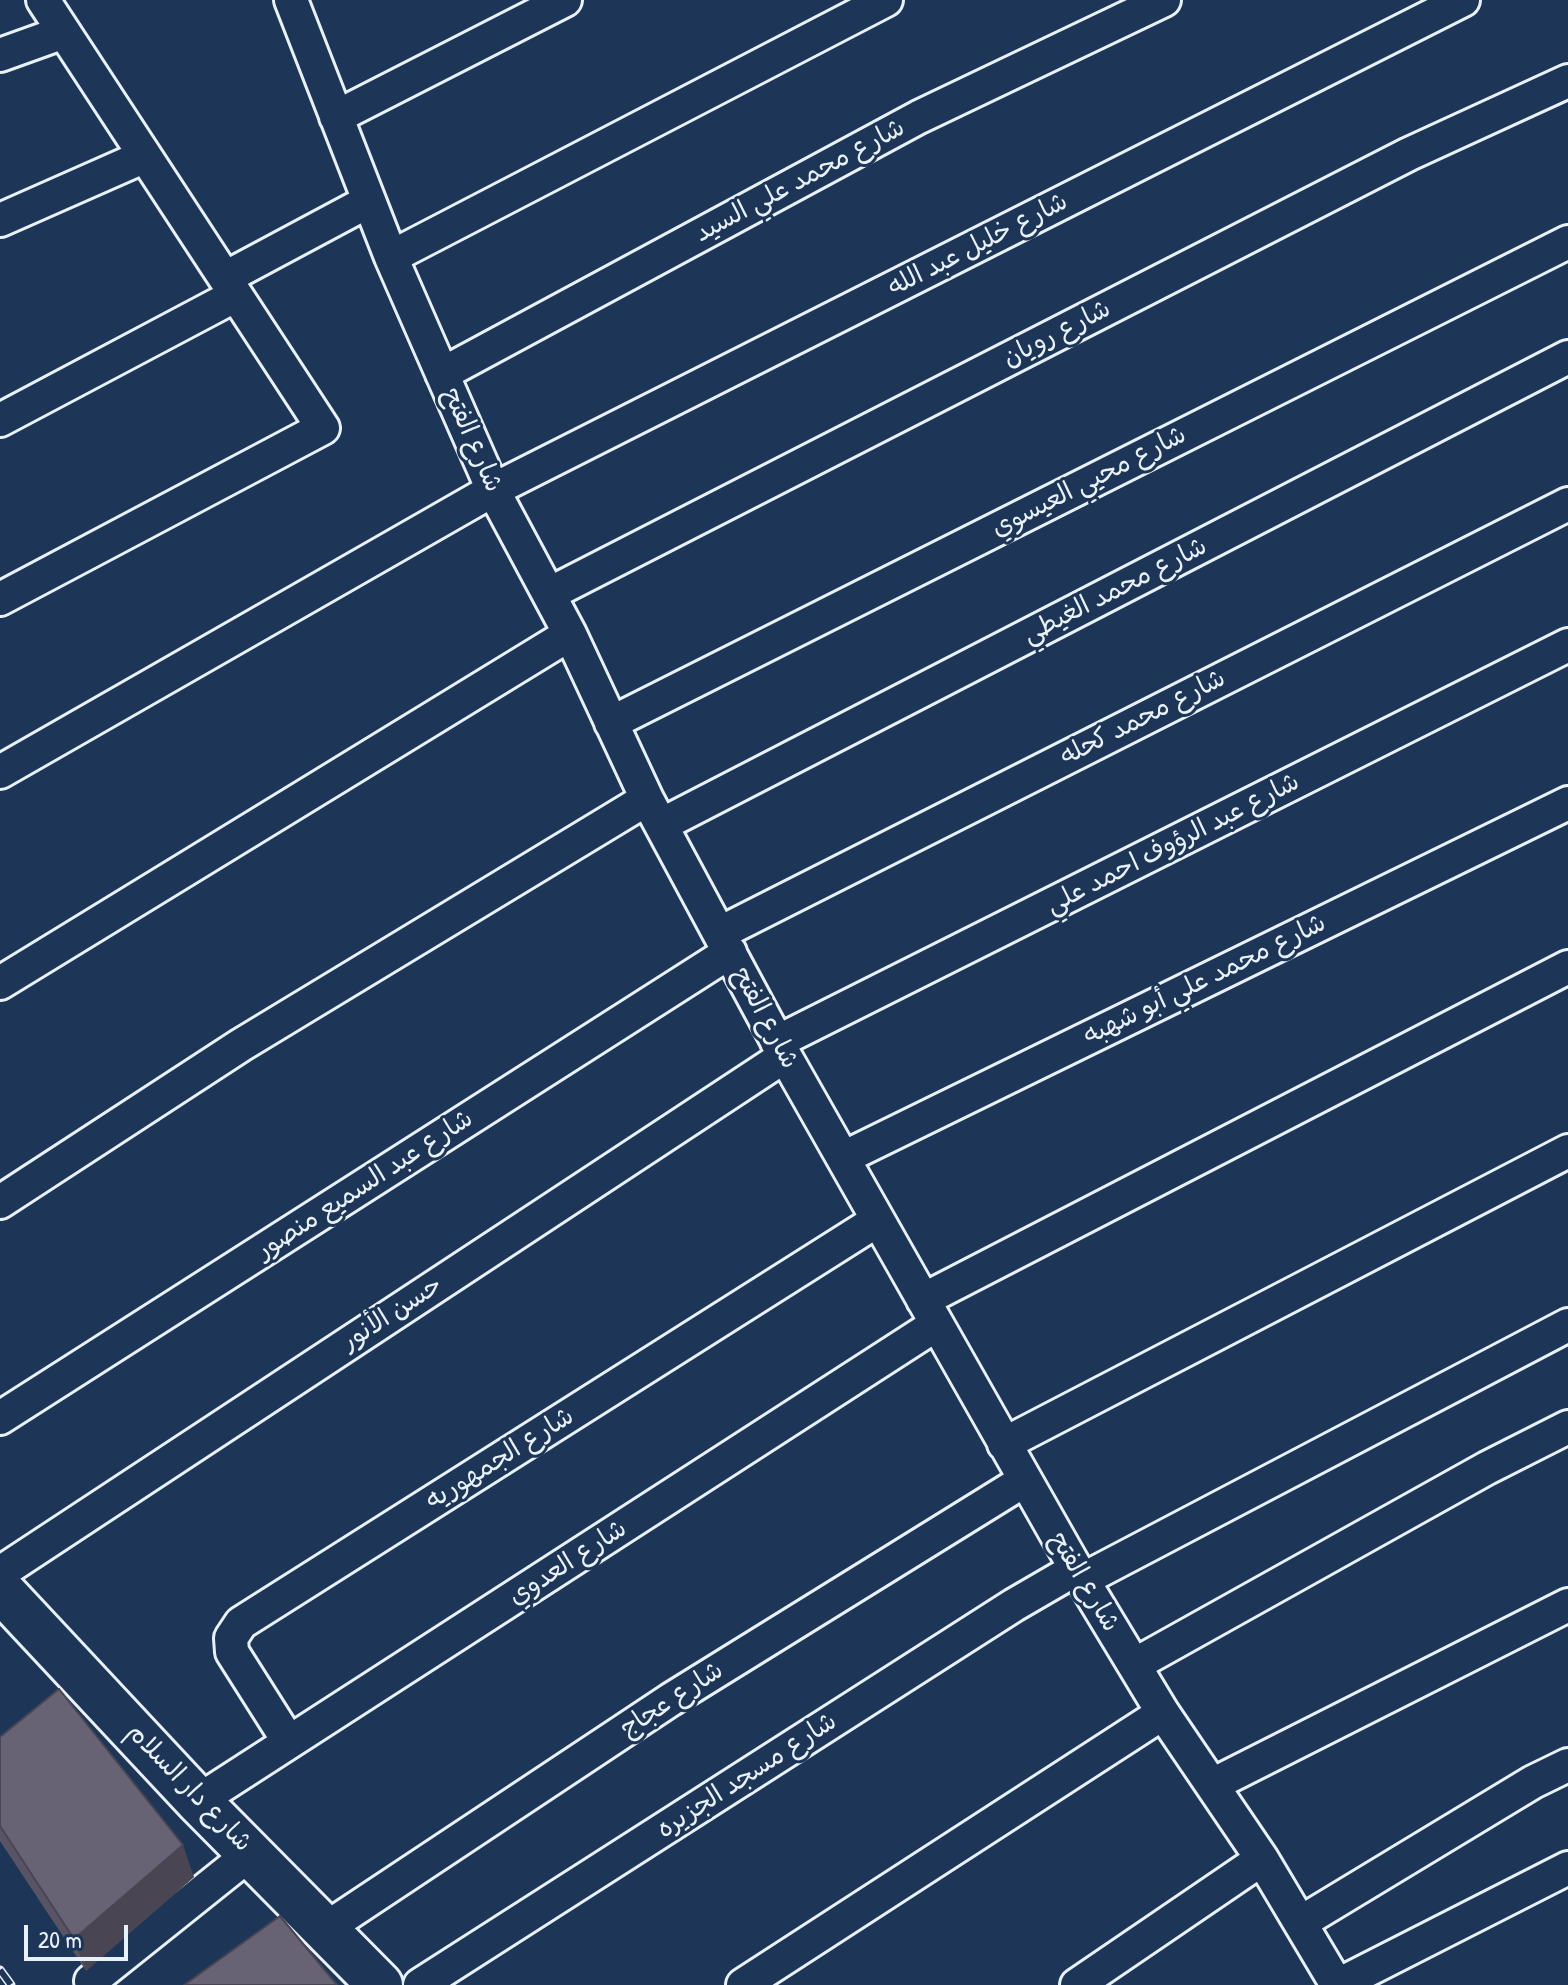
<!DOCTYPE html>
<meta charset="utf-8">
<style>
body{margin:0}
#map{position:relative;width:1568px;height:1985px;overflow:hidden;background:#1d3557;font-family:"Patrick Hand",sans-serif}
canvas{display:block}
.scale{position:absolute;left:24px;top:1925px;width:104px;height:36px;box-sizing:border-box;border:4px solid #e8f1f8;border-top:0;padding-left:10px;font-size:24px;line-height:28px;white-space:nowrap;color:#e8f1f8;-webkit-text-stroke:6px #1d3557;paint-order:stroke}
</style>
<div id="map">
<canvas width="1568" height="1985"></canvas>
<div class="scale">20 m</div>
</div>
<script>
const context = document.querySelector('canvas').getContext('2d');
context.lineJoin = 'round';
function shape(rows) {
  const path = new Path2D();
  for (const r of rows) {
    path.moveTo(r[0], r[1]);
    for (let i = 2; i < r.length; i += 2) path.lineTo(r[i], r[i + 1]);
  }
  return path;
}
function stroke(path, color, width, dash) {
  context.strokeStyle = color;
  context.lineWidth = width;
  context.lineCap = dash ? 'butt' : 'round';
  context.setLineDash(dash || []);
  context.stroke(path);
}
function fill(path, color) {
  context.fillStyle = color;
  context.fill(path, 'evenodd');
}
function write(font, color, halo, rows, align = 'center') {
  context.font = font + ' "Patrick Hand","Playpen Sans Arabic",sans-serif';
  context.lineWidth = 6;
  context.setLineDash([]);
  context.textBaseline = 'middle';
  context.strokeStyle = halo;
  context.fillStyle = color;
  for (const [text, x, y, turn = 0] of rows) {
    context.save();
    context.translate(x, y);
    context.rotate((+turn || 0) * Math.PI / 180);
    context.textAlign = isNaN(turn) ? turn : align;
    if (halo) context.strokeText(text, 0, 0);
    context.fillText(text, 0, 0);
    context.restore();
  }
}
const minor = shape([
 [291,0,391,257,493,490,570,634,647,799,785,1056,1076,1569,1163,1713,1262,1859,1337,1985],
 [0,55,64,32],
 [336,117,565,0],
 [0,220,145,156],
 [391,257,886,0],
 [225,278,369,201],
 [442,374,919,117,1164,0],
 [0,420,236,295],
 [549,594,1409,154,1568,81],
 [0,599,323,428,43,0],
 [611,723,1568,242],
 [0,772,493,490,1463,0],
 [661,825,1568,357],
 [720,933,1568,504],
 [0,983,570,634],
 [777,1042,1568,645],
 [843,1158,1568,803],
 [0,1202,241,1045,647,799],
 [923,1300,1568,967],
 [0,1418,730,952],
 [1004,1444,1568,1151],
 [0,1573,785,1056],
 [1082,1580,1568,1325],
 [1134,1665,1487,1468,1568,1427],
 [289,1742,232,1652,231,1638,241,1623,878,1220],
 [1212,1785,1568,1605],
 [198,1801,937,1324],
 [1300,1923,1533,1782,1568,1765],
 [325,1929,670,1700,1025,1480],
 [91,1981,251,1853],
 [420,1985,1014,1605,1076,1569],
 [743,1985,1163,1713],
 [1077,1985,1262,1859],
 [1338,1985,1568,1868]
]);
const secondary = shape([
 [0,1589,198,1801,380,1985]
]);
stroke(minor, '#e8f1f8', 38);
stroke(secondary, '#e8f1f8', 50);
stroke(minor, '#1d3557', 32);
stroke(secondary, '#1d3557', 44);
const rail = shape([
 [0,1970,11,1985]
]);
stroke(rail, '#e8f1f8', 9);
stroke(rail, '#1d3557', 6, [18]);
fill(shape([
 [0,1737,194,1877,86,1971,0,1841]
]), '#595465');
fill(shape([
 [183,1845,194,1877,86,1971,74,1939]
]), '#494552');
const building = shape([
 [59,1689,183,1845,74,1939,0,1826,0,1737,59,1689],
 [280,1916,337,1985,184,1985,280,1916]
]);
fill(building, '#686275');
stroke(building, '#494552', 2);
write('26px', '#e8f1f8', '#1d3557', [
 ["شارع محمد علي السيد",800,181,-28],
 ["شارع خليل عبد الله",978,245,-27],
 ["شارع رويان",1057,334,-27],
 ["شارع الفتح",472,440,66],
 ["شارع محيي العيسوي",1089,482,-27],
 ["شارع محمد الغيطي",1115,591,-27],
 ["شارع محمد كحله",1143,718,-27],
 ["شارع عبد الرؤوف احمد علي",1173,844,-27],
 ["شارع محمد علي أبو شهبه",1205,980,-26],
 ["شارع الفتح",765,1018,62],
 ["شارع عبد السميع منصور",365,1185,-33],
 ["حسن الأنور",392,1314,-33],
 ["شارع الجمهوريه",500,1459,-32],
 ["شارع العدوي",568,1563,-33],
 ["شارع الفتح",1084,1582,59],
 ["شارع عجاج",672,1700,-33],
 ["شارع مسجد الجزيره",747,1776,-33],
 ["شارع دار السلام",189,1788,46]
]);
</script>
